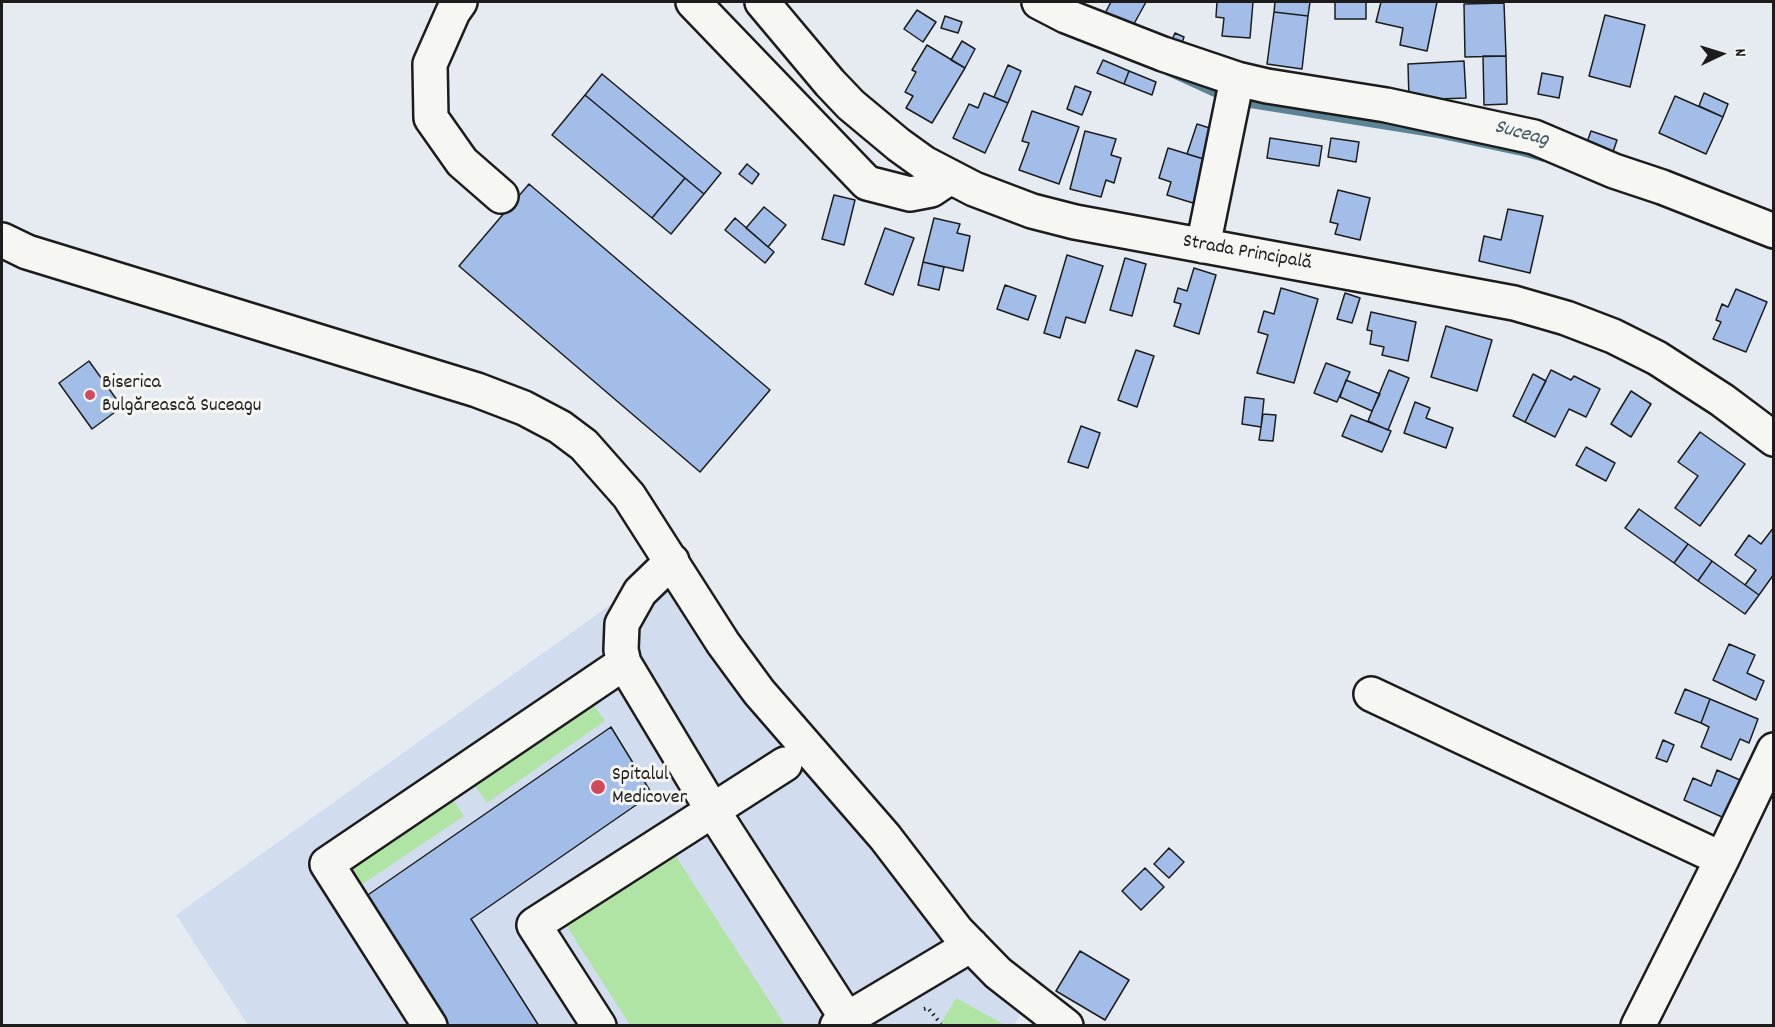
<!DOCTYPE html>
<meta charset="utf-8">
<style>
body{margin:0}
#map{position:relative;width:1775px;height:1027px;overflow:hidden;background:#e5ebf0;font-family:Dekko,sans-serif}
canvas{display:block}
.frame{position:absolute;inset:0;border:3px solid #1c1c1c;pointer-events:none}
.north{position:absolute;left:1691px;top:24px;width:60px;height:60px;-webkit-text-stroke:4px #f6f6f2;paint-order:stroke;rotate:86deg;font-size:16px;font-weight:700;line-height:24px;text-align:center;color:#1c1c1c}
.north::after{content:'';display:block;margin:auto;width:21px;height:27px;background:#1c1c1c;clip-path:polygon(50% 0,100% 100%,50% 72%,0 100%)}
</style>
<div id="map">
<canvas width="1775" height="1027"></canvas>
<div class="frame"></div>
<div class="north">N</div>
</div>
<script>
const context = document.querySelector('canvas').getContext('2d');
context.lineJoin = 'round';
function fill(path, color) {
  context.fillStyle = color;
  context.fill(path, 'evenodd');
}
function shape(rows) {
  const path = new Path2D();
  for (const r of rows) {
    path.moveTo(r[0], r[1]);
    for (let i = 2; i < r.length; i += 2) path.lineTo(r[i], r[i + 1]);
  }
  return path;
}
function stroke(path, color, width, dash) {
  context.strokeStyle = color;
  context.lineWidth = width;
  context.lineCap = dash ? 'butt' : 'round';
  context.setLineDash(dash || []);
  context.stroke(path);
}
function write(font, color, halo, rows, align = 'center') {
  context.font = font + ' Dekko,sans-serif';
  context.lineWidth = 6;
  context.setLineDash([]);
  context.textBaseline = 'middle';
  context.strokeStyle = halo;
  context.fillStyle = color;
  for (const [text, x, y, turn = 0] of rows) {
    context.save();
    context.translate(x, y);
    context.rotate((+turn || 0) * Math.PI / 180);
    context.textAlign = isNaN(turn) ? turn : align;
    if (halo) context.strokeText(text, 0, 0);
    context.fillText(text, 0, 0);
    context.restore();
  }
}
fill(shape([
 [672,561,1029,998,1014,1026,248,1025,176,915]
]), '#d1ddee');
fill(shape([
 [589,698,605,721,487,803,471,780],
 [448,792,464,816,361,885,345,861],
 [675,855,785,1025,630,1025,566,925],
 [956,998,1005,1025,940,1025]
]), '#b0e4a5');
stroke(shape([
 [1169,72,1226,98],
 [1238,102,1438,134,1518,151,1544,158]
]), '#5c8496', 8);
const building = shape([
 [1111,2,1146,2,1130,31,1103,17,1111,2],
 [1217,2,1253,2,1250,38,1222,36,1224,18,1216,17,1217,2],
 [1275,2,1310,2,1308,16,1274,12,1275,2],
 [1325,2,1366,2,1366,19,1335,19,1335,2,1325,2],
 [1381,2,1437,2,1427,51,1400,45,1403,28,1376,22,1381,2],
 [1504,3,1506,56,1465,57,1464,4,1504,3],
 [917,10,936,22,923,42,904,29,917,10],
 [1274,12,1308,16,1302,69,1267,64,1274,12],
 [1605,15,1645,25,1630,87,1589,76,1605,15],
 [945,16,962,22,958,33,941,28,945,16],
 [1175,33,1184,37,1179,51,1169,47,1175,33],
 [962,41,975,49,965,68,951,60,962,41],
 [927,45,965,68,932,123,906,108,913,96,905,92,916,72,912,70,927,45],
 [1483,56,1506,56,1507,104,1484,105,1483,56],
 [1103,60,1129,71,1124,84,1097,73,1103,60],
 [1464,61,1466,98,1409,100,1408,64,1464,61],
 [1008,65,1021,71,1008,103,994,97,1008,65],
 [1129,71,1156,82,1152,95,1124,84,1129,71],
 [1542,73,1563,77,1559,98,1538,94,1542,73],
 [602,74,721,173,704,194,585,95,602,74],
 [1075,86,1091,92,1082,115,1067,109,1075,86],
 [984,93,1008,103,985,153,953,138,969,104,978,108,984,93],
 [1704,93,1728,104,1723,117,1699,106,1704,93],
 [585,95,685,178,652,218,552,135,585,95],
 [1675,96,1723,117,1706,154,1659,133,1675,96],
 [1032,111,1079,127,1059,184,1019,170,1029,143,1022,141,1032,111],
 [1197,124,1216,130,1207,160,1187,154,1197,124],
 [1085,131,1116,139,1111,155,1121,158,1114,183,1106,180,1101,197,1070,189,1085,131],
 [1591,131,1617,140,1612,155,1586,145,1591,131],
 [1270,138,1322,146,1319,166,1267,158,1270,138],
 [1331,138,1359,142,1356,162,1328,157,1331,138],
 [1168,148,1207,160,1193,203,1167,195,1171,182,1159,178,1168,148],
 [747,164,759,174,752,184,739,174,747,164],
 [685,178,704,194,671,234,652,218,685,178],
 [529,184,770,390,700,472,459,266,529,184],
 [1338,190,1370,198,1360,240,1335,234,1338,224,1330,222,1338,190],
 [834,195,855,200,844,245,822,239,834,195],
 [764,207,786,225,768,247,746,228,764,207],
 [1508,209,1543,216,1530,273,1479,261,1484,236,1501,240,1508,209],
 [735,218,774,252,765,263,725,230,735,218],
 [934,218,960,224,957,233,970,236,963,271,923,262,934,218],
 [885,228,914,238,893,295,865,284,885,228],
 [1067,255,1103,266,1085,323,1066,317,1060,338,1044,333,1067,255],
 [1125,258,1146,264,1132,316,1110,310,1125,258],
 [923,262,944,267,939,290,918,285,923,262],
 [1194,268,1216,275,1199,334,1174,326,1181,304,1174,302,1178,288,1187,291,1194,268],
 [1005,285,1036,296,1028,320,997,309,1005,285],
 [1281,288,1318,299,1294,383,1257,373,1268,335,1258,332,1264,311,1274,314,1281,288],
 [1736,289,1767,302,1746,352,1713,339,1721,322,1716,320,1722,304,1728,307,1736,289],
 [1345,293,1360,298,1352,323,1337,319,1345,293],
 [1371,312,1416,322,1408,361,1382,355,1384,347,1370,344,1372,331,1367,330,1371,312],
 [1446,326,1492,340,1477,391,1431,377,1446,326],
 [1136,350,1154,356,1137,407,1118,400,1136,350],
 [89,361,122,407,92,429,59,383,89,361],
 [1326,363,1350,372,1337,402,1314,393,1326,363],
 [1389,370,1409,378,1388,430,1368,421,1389,370],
 [1551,370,1571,380,1574,376,1600,389,1586,417,1569,409,1555,437,1525,422,1551,370],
 [1533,374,1546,381,1525,422,1513,416,1533,374],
 [1346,380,1380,394,1372,411,1340,397,1346,380],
 [1631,391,1651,404,1631,437,1611,424,1631,391],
 [1245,397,1264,399,1261,427,1242,424,1245,397],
 [1415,402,1430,408,1426,418,1453,428,1446,448,1404,433,1415,402],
 [1263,414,1276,415,1273,441,1259,440,1263,414],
 [1351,415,1391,431,1382,452,1342,436,1351,415],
 [1081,426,1100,433,1088,468,1068,462,1081,426],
 [1700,432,1745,464,1700,526,1675,508,1698,476,1678,462,1700,432],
 [1586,447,1615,463,1606,481,1576,465,1586,447],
 [1639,509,1688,544,1674,563,1625,528,1639,509],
 [1774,527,1774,574,1759,595,1745,585,1756,570,1735,555,1749,535,1761,544,1774,527],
 [1688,544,1712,561,1698,581,1674,563,1688,544],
 [1712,561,1759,595,1745,614,1698,581,1712,561],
 [1729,644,1755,655,1747,673,1764,681,1756,700,1713,680,1729,644],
 [1685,689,1710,699,1701,723,1675,713,1685,689],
 [1710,699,1758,719,1749,743,1740,739,1731,760,1701,747,1709,727,1701,723,1710,699],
 [611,727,652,794,471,919,539,1026,446,1026,362,899,611,727],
 [1663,740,1674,745,1667,762,1656,758,1663,740],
 [1717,770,1747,783,1731,821,1684,800,1693,778,1711,786,1717,770],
 [1169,848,1184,862,1169,878,1154,864,1169,848],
 [1145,868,1164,887,1141,910,1122,891,1145,868],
 [1080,951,1129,980,1105,1020,1056,991,1080,951]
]);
fill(building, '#a3bde9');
stroke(building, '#1c1c1c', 1.5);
const minor = shape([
 [460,2,453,12,430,64,431,118,462,162,501,196],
 [693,2,867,183,910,194,931,190,949,178],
 [762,2,830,83,851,105,899,145,924,163,974,189,1032,211,1075,222,1514,303,1566,318,1613,336,1657,358,1722,400,1774,439],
 [1039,2,1066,16,1163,54,1237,79,1267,86,1386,105,1534,137,1614,171,1662,187,1774,231],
 [2,240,27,252,477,390,524,408,560,427,584,445,629,496,723,643,759,692,885,837,957,931,998,973,1066,1026],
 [1203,246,1237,79],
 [672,561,640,592,622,624,621,650,624,663,713,811,847,1019,837,1026],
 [1371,694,1722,859],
 [847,1019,971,945],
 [430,1026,327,864,624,663],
 [599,1026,534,925,785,764],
 [1638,1026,1722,859,1774,750]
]);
stroke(minor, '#1c1c1c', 38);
stroke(shape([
 [924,1009,928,1008,941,1024]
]), '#1c1c1c', 4, [1.5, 4.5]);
stroke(minor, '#f6f6f2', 33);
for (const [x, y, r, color] of [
 [90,395,6,"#d1495b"],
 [598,787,8,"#d1495b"]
]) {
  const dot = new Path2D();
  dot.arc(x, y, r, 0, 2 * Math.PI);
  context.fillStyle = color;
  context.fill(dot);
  stroke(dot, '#f6f6f2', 2);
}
write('20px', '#1c1c1c', '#f6f6f2', [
 ["Strada Principală",1247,254,10]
]);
write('20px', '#1c1c1c', '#f6f6f2', [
 ["Biserica",102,384],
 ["Bulgărească Suceagu",102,407],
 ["Spitalul",612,776],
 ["Medicover",612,799]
], 'left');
write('italic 21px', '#415963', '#f6f6f2', [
 ["Suceag",1521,135,15]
]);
</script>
